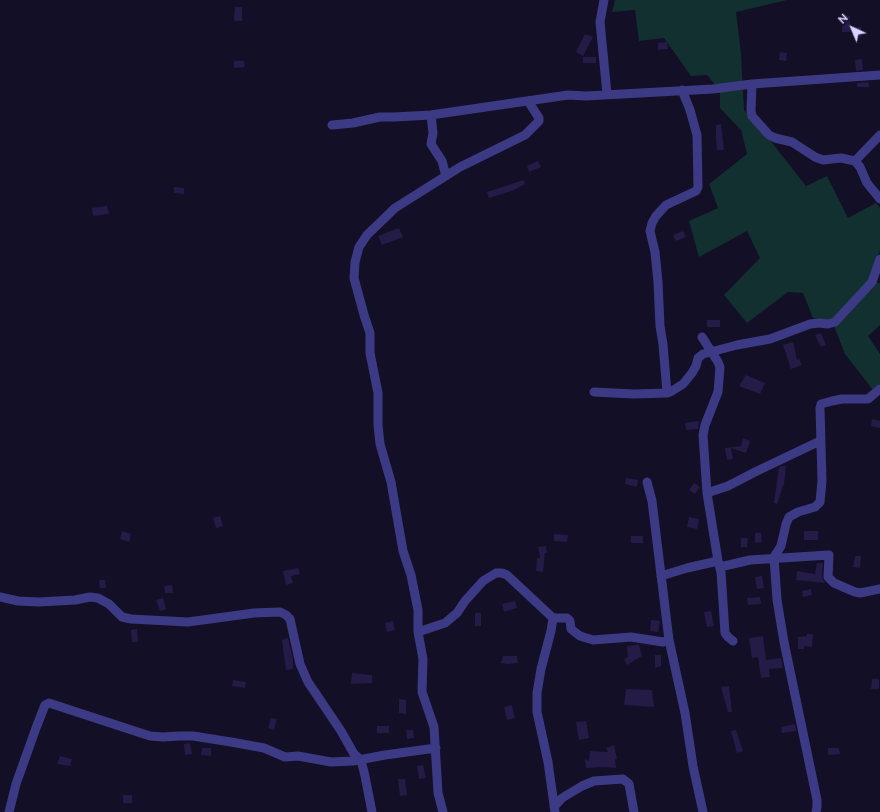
<!DOCTYPE html>
<style>
body{margin:0}
#map{position:relative;width:880px;height:812px;overflow:hidden;background:#130f26;font-family:Raleway,sans-serif}
canvas{display:block}
.north{position:absolute;left:832px;top:8px;width:40px;height:40px;-webkit-text-stroke:3px #130f26;paint-order:stroke;rotate:316deg;font-size:11px;font-weight:700;line-height:16px;text-align:center;color:#d9d4ff}
.north::after{content:'';display:block;margin:auto;width:14px;height:18px;background:#d9d4ff;clip-path:polygon(50% 0,100% 100%,50% 72%,0 100%)}
</style>
<div id="map">
<canvas width="880" height="812"></canvas>
<div class="north">N</div>
</div>
<script>
const context = document.querySelector('canvas').getContext('2d');
context.lineJoin = 'round';
function fill(path, color) {
  context.fillStyle = color;
  context.fill(path, 'evenodd');
}
function shape(rows) {
  const path = new Path2D();
  for (const r of rows) {
    path.moveTo(r[0], r[1]);
    for (let i = 2; i < r.length; i += 2) path.lineTo(r[i], r[i + 1]);
  }
  return path;
}
function stroke(path, color, width, dash) {
  context.strokeStyle = color;
  context.lineWidth = width;
  context.lineCap = dash ? 'butt' : 'round';
  context.setLineDash(dash || []);
  context.stroke(path);
}
fill(shape([
 [615,0,787,0,736,12,741,54,744,110,773,144,806,186,827,176,848,218,876,203,880,208,880,251,877,256,868,282,880,283,880,325,868,336,880,354,880,384,873,390,845,354,832,321,813,318,803,293,788,292,747,323,724,295,760,258,747,231,699,257,689,221,718,208,709,184,747,154,741,130,720,108,720,91,707,75,691,76,664,38,639,41,635,10,612,12]
]), '#12302f');
fill(shape([
 [235,7,242,7,242,21,234,21],
 [842,15,850,16,850,32,842,32],
 [854,27,861,27,861,37,853,36],
 [585,34,593,37,583,56,576,52],
 [667,42,668,49,658,50,658,43],
 [780,52,787,53,786,61,779,60],
 [583,57,596,57,596,63,583,63],
 [862,59,863,70,856,71,855,60],
 [234,61,244,61,245,67,234,68],
 [869,82,869,87,857,87,857,83],
 [721,124,724,150,717,150,716,139,716,125],
 [538,161,541,167,529,172,527,166],
 [524,180,525,184,514,190,489,198,487,192],
 [174,187,184,188,184,194,174,193],
 [107,206,109,214,93,216,92,208],
 [399,228,403,237,382,245,378,236],
 [683,231,686,237,676,241,673,235],
 [707,320,720,320,720,327,707,327],
 [821,333,826,345,821,347,815,335],
 [793,342,797,360,799,359,802,365,791,369,783,345],
 [746,375,765,383,760,394,739,386],
 [872,419,880,421,880,428,871,426],
 [699,421,698,429,686,430,685,423],
 [743,438,750,441,746,453,731,448,733,459,727,460,725,448,741,446],
 [782,466,786,466,784,484,777,504,774,503,779,467],
 [626,478,638,480,637,487,625,484],
 [694,483,700,487,695,494,689,490],
 [220,516,223,526,216,528,213,518],
 [689,517,699,519,697,529,687,527],
 [122,531,131,534,129,542,120,539],
 [804,531,818,531,818,540,804,540],
 [755,533,761,533,762,542,755,543],
 [554,534,568,535,567,542,554,541],
 [631,536,643,536,643,543,631,543],
 [741,538,748,538,747,547,741,547],
 [546,546,547,553,545,553,543,572,536,571,537,558,540,558,538,547],
 [855,556,861,556,860,568,853,567],
 [817,563,823,563,822,577,825,583,796,580,797,571,815,574],
 [298,568,300,574,291,576,293,583,286,585,283,571],
 [762,576,764,588,757,589,755,577],
 [99,580,105,580,106,588,100,588],
 [172,585,173,593,165,593,164,586],
 [811,589,812,595,803,597,802,591],
 [760,597,761,604,748,605,747,598],
 [163,598,166,609,160,611,156,600],
 [515,601,517,608,504,612,502,604],
 [711,611,714,626,707,627,704,612],
 [475,613,481,613,481,626,475,626],
 [651,620,660,621,658,632,650,631],
 [393,621,395,630,387,632,385,623],
 [137,629,138,642,132,642,131,630],
 [807,634,813,634,812,647,804,646,804,649,798,649,798,637,807,636],
 [763,636,766,660,781,658,783,668,769,669,770,677,761,678,758,657,752,658,749,638],
 [288,638,293,659,293,669,286,670,282,640],
 [636,645,639,645,642,656,627,665,624,659,628,657,627,646],
 [655,655,661,655,661,666,655,668],
 [503,656,517,656,518,663,508,664,501,663],
 [352,673,372,675,372,683,351,684],
 [872,679,879,679,879,689,871,689],
 [233,680,246,682,245,688,232,686],
 [729,686,732,712,728,712,721,687],
 [626,689,652,690,654,707,624,705],
 [399,699,406,700,406,714,399,713],
 [512,705,515,718,507,720,504,707],
 [271,718,277,719,274,730,268,728],
 [586,721,589,738,579,740,576,722],
 [795,724,796,731,782,733,781,727],
 [377,726,389,726,389,733,377,733],
 [406,730,413,730,414,738,407,739],
 [736,730,743,751,737,753,731,731],
 [190,743,192,754,185,755,184,744],
 [614,745,617,759,615,759,616,768,603,767,586,768,585,759,589,761,590,751,608,752,606,748],
 [202,748,211,748,211,756,201,755],
 [828,748,839,748,840,754,828,755],
 [60,756,72,759,70,766,57,764],
 [423,765,426,778,419,779,417,766],
 [398,779,405,779,407,795,400,796],
 [123,795,132,795,132,803,123,803]
]), '#241b47');
stroke(shape([
 [604,0,600,22,607,94],
 [752,84,751,111,752,116,769,135,775,138,792,142,815,157,823,160,841,158,855,161,860,167,867,183,880,199],
 [431,115,433,133,431,144,442,161,446,176],
 [332,125,353,123,380,117,394,117,431,115,568,95,586,96,713,89,752,84,880,75],
 [855,161,880,135],
 [702,337,718,362,720,367,718,392,705,425,703,435,707,493,718,561,721,572,725,633,728,637,733,641],
 [594,392,634,394,667,393,672,391,683,384,692,373,696,366,698,358,703,354,737,345,770,339,810,324,819,323,828,324,835,322,872,282,880,259],
 [667,393,663,344,660,326,658,282,655,252,650,231,652,223,656,216,666,205,696,191,698,187,697,135,690,110,682,90],
 [647,482,652,501,669,640,685,713,693,766,703,812],
 [707,493,728,486,757,471,820,441],
 [720,567,750,560,829,555,828,577,834,583,855,592,860,593,880,589],
 [661,576,687,568,718,561],
 [0,597,18,601,39,602,75,600,90,597,98,598,109,604,122,617,131,619,188,622,254,613,280,612,286,615,290,619,300,664,308,682,341,731,354,754,361,760,365,776,372,812],
 [553,618,551,631,541,669,537,693,537,712,548,762,555,812],
 [418,632,445,623,457,613,465,601,483,581,496,573,502,573,507,575,553,618,567,618,570,621,571,629,580,636,593,640,631,637,663,642,669,640],
 [554,807,562,798,582,786,594,781,623,779,629,784,634,812],
 [9,812,16,784,36,728,45,705,49,703,150,736,163,737,179,736,193,736,231,742,264,748,285,757,298,756,331,762,353,761,385,755,436,748],
 [443,812,438,793,434,727,422,692,423,659,418,632,418,610,411,575,403,551,391,482,380,444,378,425,378,393,370,353,370,333,364,315,354,278,355,262,359,247,367,235,395,208,460,167,525,135,539,121,539,118,528,101],
 [816,812,817,807,817,800,784,642,777,600,774,557,781,546,786,524,789,517,798,512,815,507,820,502,822,481,820,408,821,404,832,401,842,399,868,399,880,389]
]), '#3d3a85', 9);
</script>
